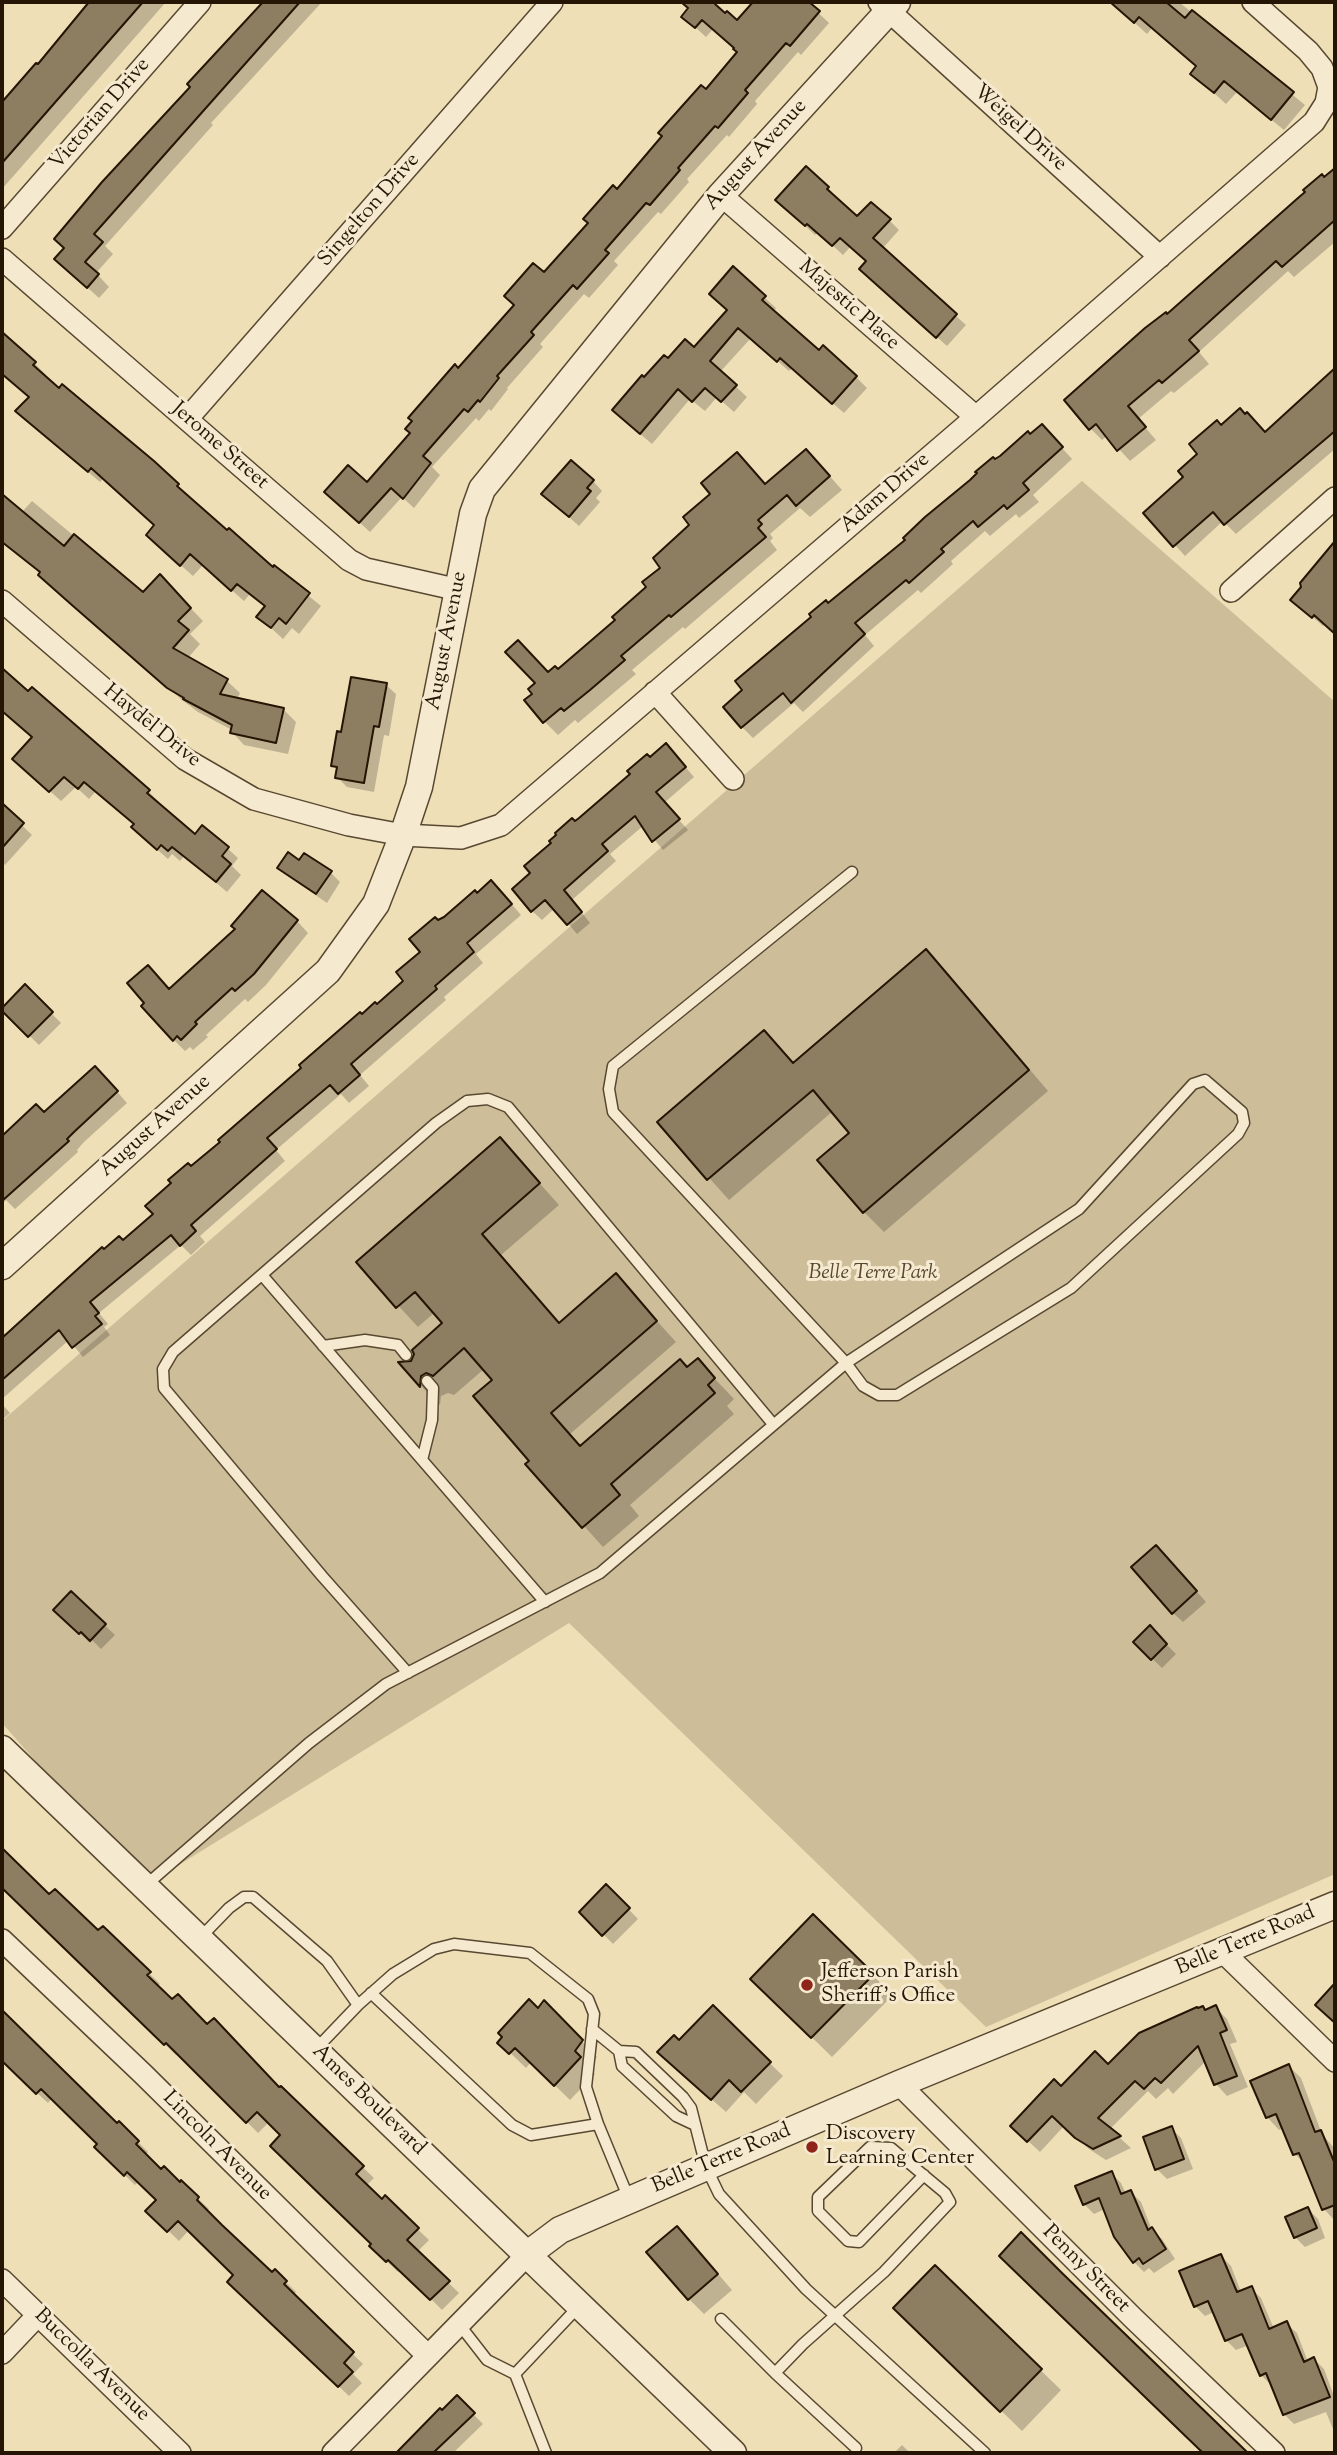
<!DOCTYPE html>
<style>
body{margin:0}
#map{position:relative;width:1337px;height:2455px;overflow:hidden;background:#efdfb7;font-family:"Sorts Mill Goudy",serif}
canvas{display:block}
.frame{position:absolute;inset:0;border:4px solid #251504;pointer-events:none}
</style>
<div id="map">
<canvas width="1337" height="2455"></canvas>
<div class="frame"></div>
</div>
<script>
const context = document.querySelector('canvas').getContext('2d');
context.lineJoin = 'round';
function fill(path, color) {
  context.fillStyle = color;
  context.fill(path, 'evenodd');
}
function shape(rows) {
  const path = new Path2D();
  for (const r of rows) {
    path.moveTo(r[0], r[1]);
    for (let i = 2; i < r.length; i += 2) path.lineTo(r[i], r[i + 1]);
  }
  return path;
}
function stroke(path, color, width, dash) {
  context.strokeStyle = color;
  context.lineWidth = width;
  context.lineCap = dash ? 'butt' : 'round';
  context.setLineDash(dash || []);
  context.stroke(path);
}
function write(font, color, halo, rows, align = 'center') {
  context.font = font + ' "Sorts Mill Goudy",serif';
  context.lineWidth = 6;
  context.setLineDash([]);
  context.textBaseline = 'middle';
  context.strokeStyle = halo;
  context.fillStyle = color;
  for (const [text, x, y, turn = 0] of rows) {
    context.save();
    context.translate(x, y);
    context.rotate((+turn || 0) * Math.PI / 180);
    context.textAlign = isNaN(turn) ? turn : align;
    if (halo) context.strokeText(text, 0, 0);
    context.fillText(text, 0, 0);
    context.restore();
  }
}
fill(shape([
 [1082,481,1335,702,1335,1874,986,2027,569,1623,145,1886,2,1723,2,1421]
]), '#cdbd99');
fill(shape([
 [93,2,166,2,2,189,2,104,36,65,38,66],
 [265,2,322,2,211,123,213,125,105,246,113,254,96,273,109,287,99,298,68,270,192,87,189,84],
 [696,2,710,2,737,22,755,2,807,2,829,23,801,55,798,52,755,101,757,104,729,137,727,135,687,179,689,182,661,214,658,212,614,261,618,265,589,298,584,294,540,344,543,347,507,388,508,389,491,411,489,409,479,421,476,418,432,467,440,475,414,508,402,497,370,532,337,502,367,485,412,433,459,370,739,53,713,29,706,37,684,17],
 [1115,2,1179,2,1305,105,1284,130,1237,92,1226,104,1193,74,1198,67,1152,28,1147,34,1126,15,1114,3],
 [1335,169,1335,242,1294,277,1288,271,1199,352,1209,364,1174,393,1171,391,1138,419,1156,440,1130,461,1107,436,1102,440,1091,429,1167,316],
 [828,188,837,198,836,200,857,219,889,220,899,230,882,249,966,325,947,346,872,279,868,262,851,246,843,255,818,232,815,235,788,210],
 [733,269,776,308,773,312,820,353,856,377,867,388,844,413,792,368,789,371,751,338,720,372,747,397,734,412,717,397,705,411,690,399,652,444,625,421,644,379,668,361,694,349,728,310],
 [2,330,46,375,44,377,153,463,188,498,321,606,299,634,292,628,283,639,259,617,266,608,249,595,244,601,203,565,193,576,159,546,156,525,104,478,100,482,29,423,31,398,2,372],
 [1335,371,1335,449,1236,534,1223,521,1185,556,1146,513,1186,477,1200,455,1222,427,1266,434],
 [1052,437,1072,459,1033,495,1039,502,1019,518,1016,514,990,536,985,531,951,561,953,564,921,593,918,590,865,635,874,646,803,712,794,703,753,738,742,727,725,707,829,605,907,540,995,462],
 [819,464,842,490,810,517,800,508,770,534,773,538,770,541,777,550,685,629,683,627,632,670,636,674,578,723,575,720,558,735,545,722,526,701,548,674,558,671,766,486],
 [593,481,602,491,596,498,600,502,579,526,553,503],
 [2,498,21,513,32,501,144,594,172,589,203,621,190,634,200,644,188,658,227,681,240,693,237,699,283,709,296,722,288,754,244,745,232,732,232,730,198,712,182,700,88,618,36,569,2,541],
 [1327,554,1335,560,1335,633,1325,624,1323,626,1303,609],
 [2,671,28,693,32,689,149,792,159,802,157,804,195,837,227,848,238,858,232,866,241,875,227,892,184,856,180,861,172,854,168,859,143,837,135,825,96,791,89,799,76,787,61,801,25,769,34,738,4,712,2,715],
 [386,685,396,694,389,736,384,735,374,792,347,787,337,777,339,771,333,765,343,734],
 [675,755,694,777,664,803,688,830,663,850,643,826,610,854,616,861,572,900,590,923,577,934,555,908,542,920,532,911,533,873,575,823,650,759],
 [2,806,32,835,5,865,2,862],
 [300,863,331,873,340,882,327,903,289,877,279,867],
 [502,893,521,915,476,954,483,963,444,997,446,1000,360,1075,369,1086,349,1103,341,1094,276,1150,285,1161,200,1236,205,1242,191,1255,181,1245,99,1313,108,1324,104,1327,110,1335,83,1357,69,1340,2,1399,2,1336,4,1333,7,1336,104,1251,123,1242,155,1214,191,1169,362,1017,406,981,437,922,477,895],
 [297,921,308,933,266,985,248,1002,245,999,206,1035,208,1037,193,1050,190,1047,185,1051,174,1040,170,991],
 [926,951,946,971,1048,1091,884,1232,864,1212,852,1133,833,1111,729,1200,659,1122,764,1032,794,1064],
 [25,987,61,1023,39,1045,3,1010],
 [105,1078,127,1103,84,1142,77,1150,78,1152,15,1209,6,1200,2,1204,2,1132,5,1136],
 [500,1139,559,1205,501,1255,560,1324,616,1276,676,1342,570,1434,581,1447,698,1361,734,1399,727,1406,734,1414,630,1505,639,1516,603,1547,528,1464,532,1461,494,1380,484,1369,454,1395,448,1393,441,1396,440,1405,421,1386,402,1363,413,1362,445,1323,435,1312,418,1327,358,1262],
 [2,1404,10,1413,2,1420],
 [1166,1557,1206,1602,1183,1622,1173,1613],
 [71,1593,115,1635,101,1649,92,1640,90,1643,56,1610],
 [1150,1628,1176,1654,1162,1668,1135,1642],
 [2,1850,49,1896,98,1933,103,1928,160,1984,157,1987,172,2001,207,2027,279,2089,280,2088,374,2178,366,2186,382,2201,385,2198,429,2240,417,2252,459,2293,442,2310,401,2269,398,2272,371,2246,373,2244,269,2122,258,2133,178,2053,176,2055,2,1886],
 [606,1886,638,1919,613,1944,581,1912],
 [813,1917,893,1995,832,2057,752,1979],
 [545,2003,597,2057,589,2067,595,2074,570,2100,531,2062,526,2068,500,2043],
 [713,2008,783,2076,756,2104,744,2092,726,2112,673,2065,679,2042],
 [1216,2008,1227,2019,1237,2042,1230,2044,1248,2087,1227,2096,1216,2084,1206,2061,1173,2094,1168,2088,1156,2099,1148,2091,1110,2129,1131,2148,1106,2160,1089,2149,1064,2126,1040,2152,1012,2126,1061,2088,1108,2067],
 [2,2011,117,2125,119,2123,148,2152,145,2156,180,2184,181,2183,209,2209,207,2212,272,2274,275,2271,296,2292,293,2296,363,2364,353,2374,362,2383,349,2396,240,2292,235,2275,189,2230,179,2241,148,2211,158,2200,139,2181,135,2185,96,2147,99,2144,52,2098,48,2103,2,2061],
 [1289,2066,1301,2078,1322,2134,1335,2149,1335,2221,1324,2209,1307,2166,1295,2154,1284,2128,1279,2130,1267,2117],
 [1171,2128,1181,2138,1193,2169,1167,2179,1157,2169],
 [1111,2173,1121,2183,1126,2194,1131,2192,1141,2202,1152,2230,1162,2239,1175,2259,1154,2273,1149,2268,1144,2272,1134,2262,1105,2209,1094,2214,1084,2204],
 [1308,2209,1318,2219,1325,2238,1305,2247,1295,2237],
 [692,2244,732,2290,704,2314,689,2299],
 [1221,2256,1231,2266,1241,2292,1251,2288,1261,2298,1274,2329,1287,2324,1297,2333,1308,2362,1314,2359,1324,2369,1335,2399,1335,2434,1326,2412,1294,2424,1284,2414,1271,2385,1261,2375,1249,2345,1236,2350,1226,2340,1214,2312,1205,2316,1195,2306],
 [935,2268,1061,2390,1022,2431,896,2308],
 [457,2398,483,2424,453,2453,399,2453,440,2411,442,2413],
 [902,2445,910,2453,894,2453]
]), '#0003');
const building = shape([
 [89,2,143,2,2,163,2,102,36,63,38,64,89,2],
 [263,2,300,2,94,234,103,242,85,262,99,274,87,288,54,259,64,248,54,239,102,182,190,87,187,84,263,2],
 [681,2,717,2,715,4,725,13,727,11,737,20,753,2,809,2,820,11,790,46,786,43,745,90,748,93,718,128,715,126,678,168,680,170,650,205,646,203,605,250,609,253,577,289,573,285,531,332,534,335,497,376,499,378,480,402,478,400,468,412,464,409,423,456,431,463,403,499,391,488,359,523,324,492,348,465,367,482,410,433,405,429,412,421,408,418,455,364,458,368,514,305,504,296,533,263,544,272,588,223,583,219,613,185,617,189,662,136,658,133,701,85,706,89,737,52,733,49,734,48,702,20,695,28,681,17,688,8,681,2],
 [1110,2,1166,2,1185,18,1192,10,1294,92,1271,120,1224,81,1214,93,1190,74,1196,66,1139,17,1134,23,1110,2],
 [806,166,829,187,827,189,857,216,871,202,891,219,873,238,957,314,936,338,859,269,866,261,840,238,832,246,807,224,805,226,775,200,806,166],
 [1335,168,1335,220,1282,267,1276,261,1189,340,1199,351,1162,383,1159,380,1128,406,1146,427,1117,451,1096,424,1089,430,1064,400,1145,328,1166,312,1167,314,1298,198,1305,192,1303,190,1322,174,1324,177,1335,168],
 [733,266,766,296,762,300,819,350,823,345,857,376,832,404,780,358,777,362,738,328,710,361,737,385,721,402,705,388,692,402,678,389,640,434,612,410,642,375,644,377,664,355,668,358,685,339,694,347,727,310,709,294,733,266],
 [2,332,36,362,33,365,59,388,62,384,154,461,179,484,177,486,227,530,229,528,273,567,274,565,310,593,286,624,279,618,271,628,256,617,265,606,237,584,231,591,190,554,180,566,146,535,154,525,91,468,88,472,15,411,29,397,2,374,2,332],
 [1335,368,1335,431,1224,525,1213,512,1173,547,1143,513,1183,477,1178,471,1197,454,1189,444,1217,420,1221,425,1240,408,1245,414,1247,412,1265,432,1335,368],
 [1042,424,1063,447,1023,483,1029,490,1007,509,1004,505,978,527,973,521,941,549,944,552,909,583,906,580,855,623,865,634,791,703,783,693,741,728,723,707,742,690,735,681,811,617,809,614,826,600,828,603,905,540,903,538,925,517,970,480,977,473,975,472,993,457,995,459,1000,456,1028,431,1030,434,1042,424],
 [806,449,830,476,796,506,787,495,758,520,762,524,758,528,766,537,671,617,669,615,621,656,625,660,590,690,564,711,561,708,543,723,524,700,532,694,528,689,535,683,505,652,518,640,548,672,555,666,558,669,615,620,612,617,646,587,642,582,660,568,653,558,689,525,683,517,710,494,701,483,737,452,765,484,806,449],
 [571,460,594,480,587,488,591,491,569,517,541,494,571,460],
 [2,494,64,546,74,534,143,592,160,574,191,608,178,621,189,630,173,648,228,679,220,694,284,708,276,743,230,733,232,725,183,699,184,698,167,688,73,606,38,575,40,572,2,542,2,494],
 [1335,541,1335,634,1314,615,1312,618,1290,600,1301,587,1300,583,1335,541],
 [2,668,28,691,32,687,150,790,147,793,195,834,202,825,229,847,222,856,231,864,216,882,172,847,168,851,161,845,157,850,131,827,134,824,84,782,78,789,64,777,49,792,12,759,32,737,2,711,2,668],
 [351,677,387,683,379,727,374,726,364,783,335,778,337,767,331,766,337,731,341,732,351,677],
 [666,743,686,767,656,792,680,819,652,842,635,816,602,844,608,851,564,890,582,912,567,925,545,900,531,912,512,889,530,873,524,866,551,843,549,841,556,835,555,833,572,818,575,821,579,818,630,774,627,771,647,754,650,757,666,743],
 [2,803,24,823,2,848,2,803],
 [288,852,299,860,304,853,332,871,316,894,277,868,288,852],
 [491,880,512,904,467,943,474,952,435,986,437,989,351,1064,360,1075,338,1094,330,1085,267,1138,277,1149,191,1225,196,1231,180,1246,171,1235,90,1302,99,1313,95,1316,102,1324,72,1348,59,1330,2,1380,2,1338,102,1247,104,1249,119,1236,123,1240,153,1214,145,1206,171,1183,168,1180,188,1163,191,1166,220,1142,218,1140,301,1068,299,1065,360,1012,362,1014,375,1002,377,1004,403,981,396,972,420,952,409,939,435,917,438,920,444,917,475,890,477,893,491,880],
 [262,890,298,920,254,974,235,991,232,988,195,1022,197,1024,181,1040,177,1036,173,1041,141,1006,144,1003,127,983,148,965,169,989,235,929,231,926,262,890],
 [926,949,1029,1070,863,1213,817,1160,849,1133,813,1090,707,1180,657,1122,764,1030,793,1063,926,949],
 [25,984,53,1012,28,1037,2,1011,2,1008,25,984],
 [95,1066,118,1091,74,1132,67,1139,69,1141,2,1201,2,1136,36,1104,44,1112,95,1066],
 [500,1137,540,1183,482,1234,559,1323,616,1273,657,1321,551,1413,580,1446,680,1359,687,1367,698,1358,715,1378,708,1385,715,1393,611,1484,620,1495,582,1528,525,1464,529,1461,473,1396,492,1380,464,1348,433,1376,426,1373,421,1376,420,1387,398,1362,411,1361,414,1354,412,1350,442,1323,415,1292,396,1308,356,1262,500,1137],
 [1156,1545,1197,1591,1172,1614,1131,1567,1156,1545],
 [71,1591,106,1624,90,1641,81,1632,79,1634,53,1610,71,1591],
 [1150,1625,1167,1644,1151,1660,1133,1642,1150,1625],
 [2,1848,49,1894,55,1889,98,1930,103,1926,151,1972,147,1975,172,1999,178,1994,207,2024,214,2018,279,2087,281,2086,364,2166,356,2174,382,2199,385,2195,419,2228,407,2240,450,2281,430,2300,388,2260,386,2262,369,2246,371,2244,270,2146,280,2135,257,2112,246,2123,166,2043,164,2045,2,1888,2,1848],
 [606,1884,630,1908,602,1936,579,1912,606,1884],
 [813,1914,874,1974,811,2038,750,1979,813,1914],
 [1335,1983,1335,2023,1315,2005,1335,1983],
 [529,1999,538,2008,544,2000,583,2040,575,2051,581,2057,554,2086,515,2048,509,2054,497,2043,502,2037,498,2033,529,1999],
 [713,2005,771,2062,741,2092,729,2080,711,2100,657,2052,674,2035,679,2040,713,2005],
 [1216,2005,1227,2030,1220,2033,1237,2076,1214,2085,1198,2046,1161,2083,1155,2078,1144,2089,1135,2081,1098,2118,1121,2136,1093,2149,1075,2138,1052,2116,1027,2142,1010,2126,1054,2079,1061,2086,1095,2051,1108,2064,1139,2033,1197,2007,1198,2008,1203,2006,1205,2010,1216,2005],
 [2,2010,117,2123,119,2121,139,2141,136,2144,161,2169,164,2166,180,2182,181,2180,199,2197,197,2200,222,2225,272,2272,275,2269,287,2281,284,2284,354,2352,344,2363,353,2372,338,2387,227,2282,233,2275,178,2221,167,2232,145,2211,156,2200,127,2172,124,2176,94,2147,97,2144,41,2089,36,2094,2,2061,2,2010],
 [1289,2064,1315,2132,1321,2130,1335,2164,1335,2205,1322,2210,1299,2153,1293,2155,1276,2114,1266,2118,1250,2081,1289,2064],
 [1172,2126,1184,2159,1155,2170,1143,2137,1172,2126],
 [1112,2171,1121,2194,1131,2190,1148,2230,1152,2227,1166,2249,1143,2264,1139,2258,1133,2263,1114,2237,1099,2198,1083,2205,1075,2186,1112,2171],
 [1308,2207,1317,2228,1294,2238,1285,2217,1308,2207],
 [677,2226,718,2274,688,2300,646,2252,677,2226],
 [1021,2232,1062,2273,1248,2453,1203,2453,999,2256,1021,2232],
 [1221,2254,1237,2292,1252,2286,1269,2329,1287,2321,1304,2362,1314,2357,1330,2397,1283,2415,1266,2373,1260,2376,1242,2334,1225,2341,1208,2301,1194,2307,1179,2271,1221,2254],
 [935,2265,1042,2369,1000,2412,893,2308,935,2265],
 [457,2395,475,2413,433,2453,396,2453,440,2408,442,2410,457,2395]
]);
fill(building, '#8e7e61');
stroke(building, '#251504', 2);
const service = shape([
 [262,1275,545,1602],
 [323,1346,365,1340,398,1345,406,1355],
 [422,1460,432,1420,433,1388,427,1381],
 [408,1673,322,1576,164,1388,163,1369,173,1352,436,1123,467,1101,488,1099,508,1107,773,1424],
 [145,1886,309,1743,386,1684,600,1573,846,1363,1079,1209,1193,1084,1205,1080,1242,1112,1244,1123,1238,1134,1071,1288,897,1395,879,1395,863,1386,846,1363,613,1112,609,1089,613,1066,852,872],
 [200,1938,229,1908,244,1897,253,1897,327,1961,358,2005,315,2050],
 [371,1993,512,2125,531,2135,598,2124,629,2199],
 [358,2005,393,1974,434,1949,454,1944,530,1953,588,1999,594,2014,586,2087,598,2124],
 [592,2029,619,2051],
 [693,2124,676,2116,622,2066,619,2051,636,2052,683,2097,691,2108,706,2167,719,2194,806,2289,985,2453],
 [721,2319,775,2373],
 [459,2324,487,2360,515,2374,580,2305],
 [515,2374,546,2453],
 [856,2448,775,2373,803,2344,884,2272,950,2202,945,2193,891,2148,870,2147,818,2197,818,2211,848,2241,859,2242,924,2175]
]);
const minor = shape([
 [879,2,1160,257],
 [721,195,976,417],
 [2,228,200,2],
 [2,259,349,560,366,569,459,590],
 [187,419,552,2],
 [1231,591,1335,498],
 [2,601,185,759,254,799,349,825,403,835,461,838,501,825,976,417,1314,122,1326,103,1329,87,1322,68,1308,51,1253,2],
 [655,692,733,779],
 [2,1940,143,2074,428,2356],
 [1223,1952,1335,2061],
 [899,2084,1133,2318,1274,2453],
 [2,2280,180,2453],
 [2,2353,38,2315],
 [333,2453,528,2254]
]);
const tertiary = shape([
 [2,1266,328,971,376,904,403,835,419,787,473,514,482,489,721,195,897,2],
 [2,1749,733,2453],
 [528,2254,560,2230,899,2084,1335,1905]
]);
stroke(service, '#584831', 13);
stroke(minor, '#584831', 24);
stroke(tertiary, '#584831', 29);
stroke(service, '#f5ead0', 10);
stroke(minor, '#f5ead0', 21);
stroke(tertiary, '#f5ead0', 26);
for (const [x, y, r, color] of [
 [807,1985,7,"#8f2418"],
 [812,2147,7,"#8f2418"]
]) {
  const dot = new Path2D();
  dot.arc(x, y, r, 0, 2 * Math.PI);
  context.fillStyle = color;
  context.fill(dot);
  stroke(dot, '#f5ead0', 2.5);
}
write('21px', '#251504', '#f5ead0', [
 ["Victorian Drive",101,115,-49],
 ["Weigel Drive",1019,129,42],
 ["August Avenue",757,156,-48],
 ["Singelton Drive",370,211,-49],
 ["Majestic Place",848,306,41],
 ["Jerome Street",219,447,41],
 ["Adam Drive",886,494,-41],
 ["August Avenue",448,641,-79],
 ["Haydel Drive",151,727,39],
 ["August Avenue",156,1127,-42],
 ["Belle Terre Road",1246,1942,-23],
 ["Ames Boulevard",368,2101,44],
 ["Lincoln Avenue",216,2147,45],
 ["Belle Terre Road",722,2160,-23],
 ["Penny Street",1085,2270,45],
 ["Buccolla Avenue",91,2366,44]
]);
write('italic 21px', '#574731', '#f5ead0', [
 ["Belle Terre Park",873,1274]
]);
write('21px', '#251504', '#f5ead0', [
 ["Jefferson Parish",821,1973],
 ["Sheriff's Office",821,1997],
 ["Discovery",826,2135],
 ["Learning Center",826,2159]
], 'left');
</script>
